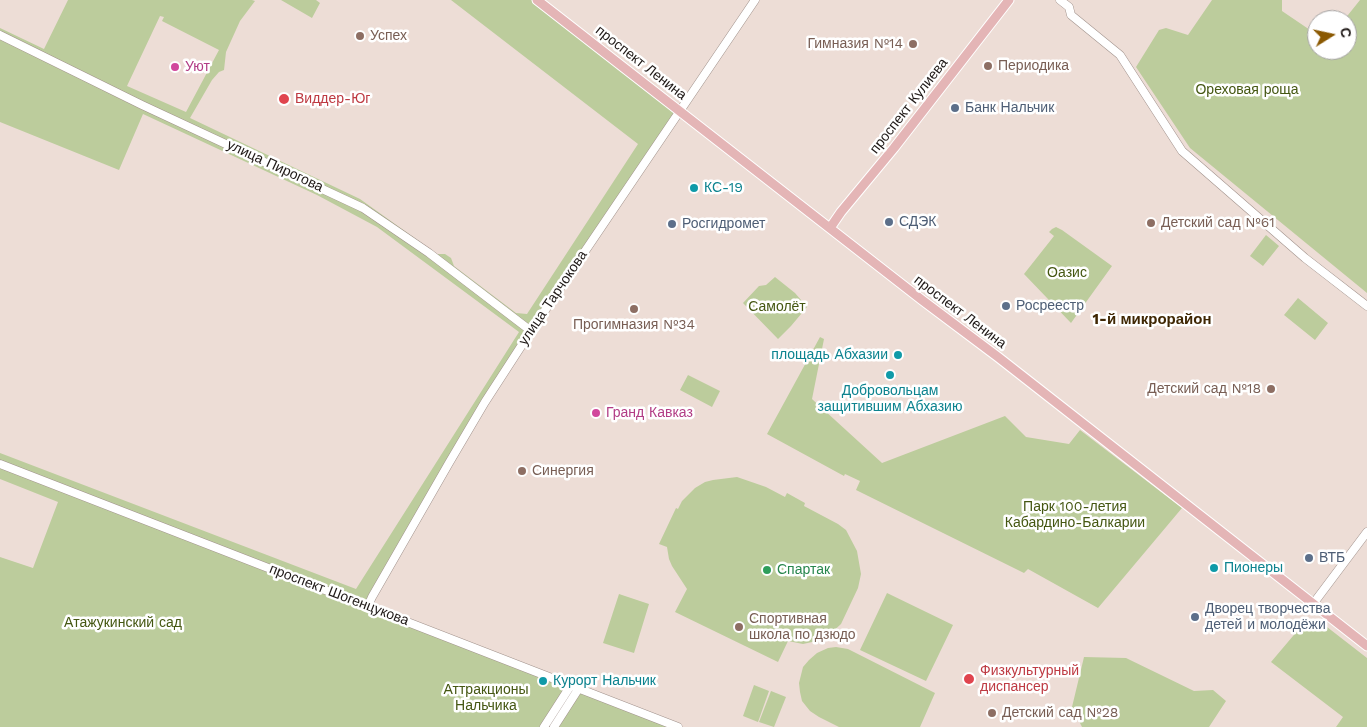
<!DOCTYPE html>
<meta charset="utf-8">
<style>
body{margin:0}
#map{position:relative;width:1367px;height:727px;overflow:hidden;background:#edddd6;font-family:"Work Sans",sans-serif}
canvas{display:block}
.north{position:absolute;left:1307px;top:10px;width:50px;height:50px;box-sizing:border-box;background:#fff;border:1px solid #a5a3a2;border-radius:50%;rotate:80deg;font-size:14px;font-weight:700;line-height:20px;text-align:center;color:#1e1816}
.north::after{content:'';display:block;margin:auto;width:18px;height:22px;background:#8b5902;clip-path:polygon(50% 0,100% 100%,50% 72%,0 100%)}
</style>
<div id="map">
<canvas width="1367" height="727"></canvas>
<div class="north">С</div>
</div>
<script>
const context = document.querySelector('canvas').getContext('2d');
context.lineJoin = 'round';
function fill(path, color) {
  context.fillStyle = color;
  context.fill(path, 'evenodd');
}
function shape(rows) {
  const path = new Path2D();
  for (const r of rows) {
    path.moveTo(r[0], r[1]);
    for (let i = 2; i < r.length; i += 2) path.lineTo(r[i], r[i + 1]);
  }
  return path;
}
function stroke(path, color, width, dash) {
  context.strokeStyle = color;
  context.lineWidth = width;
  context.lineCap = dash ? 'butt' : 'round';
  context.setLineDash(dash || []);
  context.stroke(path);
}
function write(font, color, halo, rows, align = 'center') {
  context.font = font + ' "Work Sans",sans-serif';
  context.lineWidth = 5;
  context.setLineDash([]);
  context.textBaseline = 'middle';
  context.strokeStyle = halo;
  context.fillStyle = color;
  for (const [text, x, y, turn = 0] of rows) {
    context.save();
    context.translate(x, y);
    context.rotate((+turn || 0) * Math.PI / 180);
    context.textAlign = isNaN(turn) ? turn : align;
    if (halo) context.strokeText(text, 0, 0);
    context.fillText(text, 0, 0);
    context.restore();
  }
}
fill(shape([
 [68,0,252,0,255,1,240,21,226,52,224,70,219,72,212,80,190,118,360,199,437,254,445,254,451,258,454,266,516,313,527,314,638,144,451,0,537,0,680,111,531,331,368,606,678,727,0,727,0,557,33,568,58,502,0,479,0,453,356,589,519,332,377,227,317,195,143,114,119,170,0,122,0,28,44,49],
 [160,16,164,17,162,21,219,50,186,112,127,86],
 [281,0,316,0,320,3,312,18],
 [1212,0,1282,0,1282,11,1310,30,1317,30,1317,50,1347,50,1347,20,1344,20,1360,0,1367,0,1367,293,1190,148,1136,67,1159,30,1166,28,1188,35],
 [1056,227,1062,230,1112,266,1071,323,1024,274,1054,236,1049,232,1052,229],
 [1266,235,1279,246,1263,266,1250,256],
 [775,277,795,293,807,307,791,326,778,339,743,303,759,286,766,285],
 [1298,298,1328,323,1315,340,1284,315],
 [820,337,824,339,812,399,882,463,1005,416,1026,437,1069,444,1080,430,1182,508,1098,608,1028,569,1024,573,856,490,860,481,845,474,844,476,767,434],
 [688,375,720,391,712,407,680,390],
 [737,477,766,487,785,497,787,493,805,503,804,506,838,524,846,530,857,551,861,574,858,588,841,624,828,636,821,640,803,644,788,641,778,662,675,612,687,589,672,566,669,559,667,547,659,544,676,508,678,509,682,501,695,488,705,482,713,480],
 [887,593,953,625,926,681,860,650],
 [619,594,649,604,634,653,603,643],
 [1318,620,1367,658,1367,727,1336,727,1343,717,1271,662,1304,623],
 [836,647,848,649,935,693,920,727,839,727,819,717,810,711,802,701,800,692,799,683,803,667,809,660,817,653,828,648],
 [1084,657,1126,658,1194,691,1213,690,1226,701,1209,727,1082,727,1072,707],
 [754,685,769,691,758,722,743,716],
 [771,691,786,697,774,727,759,722]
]), '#bccc9c');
const minor = shape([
 [1060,0,1069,7,1071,15,1120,55,1182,151,1305,258,1367,306],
 [0,35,142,105,363,208,429,253,531,331],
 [0,464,678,727],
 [1313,604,1367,532],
 [368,606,372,597,449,463,485,402,531,331,755,0],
 [544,727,571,685],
 [554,727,579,688]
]);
const major = shape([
 [537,0,922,300,998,357,1367,646],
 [830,228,841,212,894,148,1009,0]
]);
stroke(minor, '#a1928c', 9);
stroke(major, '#fff', 11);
stroke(minor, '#fff', 8);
stroke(major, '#e4b5b6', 9);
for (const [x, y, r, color] of [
 [360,36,5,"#8d6e63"],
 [913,44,5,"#8d6e63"],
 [988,66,5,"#8d6e63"],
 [175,67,5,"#d1479c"],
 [284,99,6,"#e0444e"],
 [955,108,5,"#5c6f8a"],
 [694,188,5,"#0f9aa8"],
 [889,222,5,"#5c6f8a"],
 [1151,223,5,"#8d6e63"],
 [672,224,5,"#5c6f8a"],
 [1006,306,5,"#5c6f8a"],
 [634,309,5,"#8d6e63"],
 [898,355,5,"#0f9aa8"],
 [890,375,5,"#0f9aa8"],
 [1271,389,5,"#8d6e63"],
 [596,413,5,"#d1479c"],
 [522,471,5,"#8d6e63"],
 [1309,558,5,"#5c6f8a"],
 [1214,568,5,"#0f9aa8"],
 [767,570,5,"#2e9e5b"],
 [1195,617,5,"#5c6f8a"],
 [739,627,5,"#8d6e63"],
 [969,679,6,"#e0444e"],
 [543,681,5,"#0f9aa8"],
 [992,713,5,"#8d6e63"]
]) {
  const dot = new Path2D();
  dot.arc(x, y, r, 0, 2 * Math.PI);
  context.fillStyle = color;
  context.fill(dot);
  stroke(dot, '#fff', 2);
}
write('14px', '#785e54', '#fff', [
 ["Успех",370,36],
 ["Гимназия №14",903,44,"right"],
 ["Периодика",998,66],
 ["Детский сад №61",1161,223],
 ["Прогимназия №34",634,325,"center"],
 ["Детский сад №18",1261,389,"right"],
 ["Синергия",532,471],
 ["Спортивная",749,619],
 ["школа по дзюдо",749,635],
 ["Детский сад №28",1002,713]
], 'left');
write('14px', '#1e1816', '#fff', [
 ["проспект Ленина",641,63,38],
 ["проспект Кулиева",909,106,-52],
 ["улица Пирогова",275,166,25],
 ["улица Тарчокова",553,298,-56],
 ["проспект Ленина",960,312,37],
 ["проспект Шогенцукова",339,595,21]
]);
write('14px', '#b23c85', '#fff', [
 ["Уют",185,67],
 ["Гранд Кавказ",606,413]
], 'left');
write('14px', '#455712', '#fff', [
 ["Ореховая роща",1247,90],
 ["Оазис",1067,273],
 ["Самолёт",777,307],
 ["Парк 100-летия",1075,507],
 ["Кабардино-Балкарии",1075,523],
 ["Атажукинский сад",123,623],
 ["Аттракционы",486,690],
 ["Нальчика",486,706]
]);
write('14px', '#be3a42', '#fff', [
 ["Виддер-Юг",295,99],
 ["Физкультурный",980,671],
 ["диспансер",980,687]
], 'left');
write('14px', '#4e5e75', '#fff', [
 ["Банк Нальчик",965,108],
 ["СДЭК",899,222],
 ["Росгидромет",682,224],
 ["Росреестр",1016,306],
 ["ВТБ",1319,558],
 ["Дворец творчества",1205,609],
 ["детей и молодёжи",1205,625]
], 'left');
write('14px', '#0d838f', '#fff', [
 ["КС-19",704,188],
 ["площадь Абхазии",888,355,"right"],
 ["Добровольцам",890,391,"center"],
 ["защитившим Абхазию",890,407,"center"],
 ["Пионеры",1224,568],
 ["Курорт Нальчик",553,681]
], 'left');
write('14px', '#27864d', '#fff', [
 ["Спартак",777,570]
], 'left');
write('bold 15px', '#3f2704', '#fff', [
 ["1-й микрорайон",1152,320]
]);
</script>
